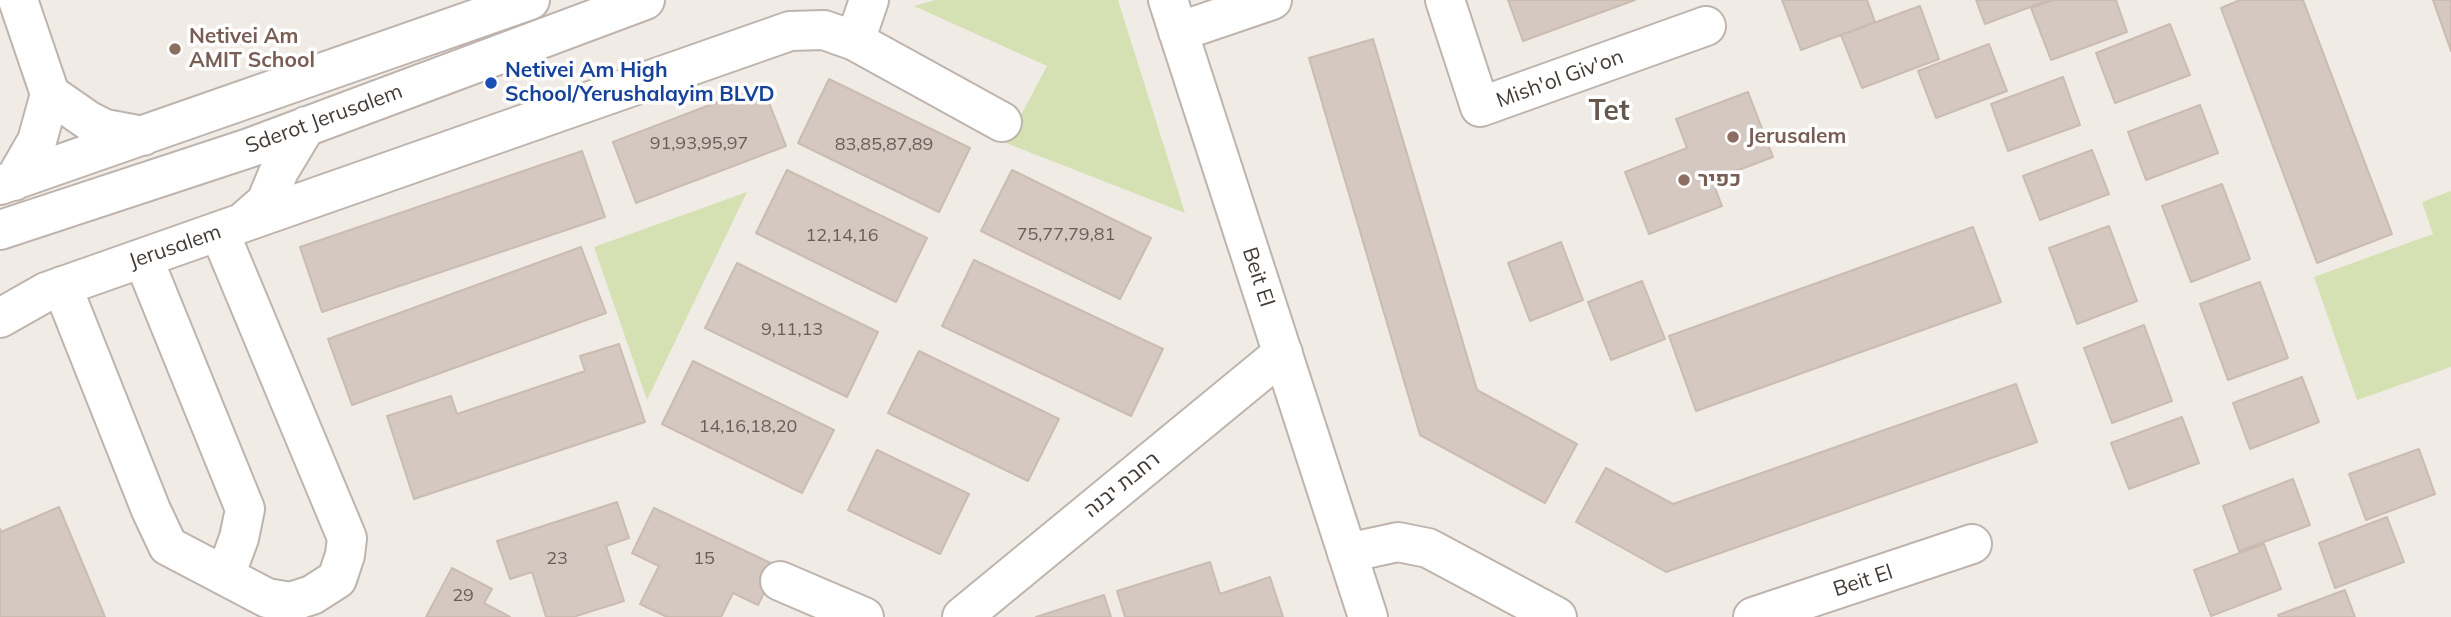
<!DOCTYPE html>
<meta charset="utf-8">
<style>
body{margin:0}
canvas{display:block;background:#f1ebe6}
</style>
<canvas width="2451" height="617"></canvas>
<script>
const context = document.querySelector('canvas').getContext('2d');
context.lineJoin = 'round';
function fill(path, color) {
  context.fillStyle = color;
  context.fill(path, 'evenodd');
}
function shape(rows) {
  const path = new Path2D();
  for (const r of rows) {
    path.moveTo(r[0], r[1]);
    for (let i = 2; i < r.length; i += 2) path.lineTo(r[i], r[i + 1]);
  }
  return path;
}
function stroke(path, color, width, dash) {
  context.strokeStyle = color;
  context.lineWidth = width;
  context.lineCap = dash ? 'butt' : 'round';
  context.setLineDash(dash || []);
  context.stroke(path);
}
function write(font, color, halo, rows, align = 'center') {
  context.font = font + ' Mulish,Heebo,sans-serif';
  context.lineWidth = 7;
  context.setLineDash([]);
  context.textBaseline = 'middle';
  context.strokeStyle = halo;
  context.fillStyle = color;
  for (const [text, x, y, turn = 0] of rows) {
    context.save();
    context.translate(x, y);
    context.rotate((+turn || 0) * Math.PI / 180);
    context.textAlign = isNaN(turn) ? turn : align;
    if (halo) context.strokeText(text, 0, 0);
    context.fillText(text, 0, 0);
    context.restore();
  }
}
fill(shape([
 [935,0,1118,0,1185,213,1006,143,1047,66,914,6],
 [2451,191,2451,367,2357,400,2314,277,2433,234,2422,202],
 [747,192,647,400,594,247]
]), '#d5e1b3');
const building = shape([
 [1508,0,1635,0,1523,41,1508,0],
 [1782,0,1867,0,1875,22,1801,50,1782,0],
 [1976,0,2049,0,1985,24,1976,0],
 [2053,0,2116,0,2127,32,2051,60,2031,8,2053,0],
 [2240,0,2303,0,2392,234,2317,263,2221,8,2240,0],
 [2433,0,2451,0,2451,51,2433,0],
 [1920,6,1939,59,1862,88,1841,35,1920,6],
 [2170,24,2190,75,2115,103,2096,53,2170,24],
 [1373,39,1477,390,1577,444,1545,503,1420,435,1309,58,1373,39],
 [1989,44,2007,91,1936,118,1918,71,1989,44],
 [2063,77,2080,125,2008,151,1991,104,2063,77],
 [829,79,970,148,939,212,798,143,829,79],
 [762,85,786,146,636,203,613,142,762,85],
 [1748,92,1773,157,1712,180,1722,206,1649,234,1625,172,1687,148,1676,119,1748,92],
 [2200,105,2218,153,2146,180,2128,132,2200,105],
 [2092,150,2109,194,2040,220,2023,176,2092,150],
 [582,151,605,217,322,312,300,247,582,151],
 [787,170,927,238,896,302,756,233,787,170],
 [1012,170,1151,238,1120,299,981,231,1012,170],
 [2222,184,2250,259,2191,282,2162,206,2222,184],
 [2109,226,2137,301,2077,324,2049,248,2109,226],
 [1973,227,2001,302,1696,411,1669,336,1973,227],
 [1561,242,1583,300,1530,321,1508,263,1561,242],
 [581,247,606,313,352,405,328,339,581,247],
 [974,260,1163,349,1131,416,942,326,974,260],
 [737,263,878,332,847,397,705,328,737,263],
 [1642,281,1665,339,1611,360,1588,302,1642,281],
 [2260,282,2288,358,2228,380,2200,304,2260,282],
 [2144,325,2172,401,2112,423,2084,348,2144,325],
 [619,344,645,422,414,499,387,416,451,396,457,414,585,371,580,356,619,344],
 [919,351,1059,419,1028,481,888,413,919,351],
 [693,361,834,430,802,493,662,424,693,361],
 [2302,377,2319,422,2250,449,2233,403,2302,377],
 [2016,384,2037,442,1666,572,1576,522,1606,468,1673,504,2016,384],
 [2182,417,2199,463,2129,489,2111,443,2182,417],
 [2419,449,2435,494,2366,520,2349,474,2419,449],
 [877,450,969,494,940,554,848,510,877,450],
 [2293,479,2310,525,2239,551,2223,506,2293,479],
 [617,502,629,538,606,546,624,601,573,617,546,617,532,572,510,579,497,541,617,502],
 [59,507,105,617,0,617,0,529,1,532,59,507],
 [654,508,777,566,758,605,733,593,721,617,667,617,640,604,659,566,632,553,654,508],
 [2387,517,2404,562,2335,588,2319,543,2387,517],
 [2264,544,2281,589,2211,616,2194,570,2264,544],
 [1210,562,1220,594,1270,577,1283,617,1125,617,1117,591,1210,562],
 [452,568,492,589,484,603,510,617,426,617,452,568],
 [2345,590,2355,617,2279,617,2278,615,2345,590],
 [1104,595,1111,617,1036,617,1104,595]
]);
fill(building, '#d4c8c0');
stroke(building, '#cbbcb1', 2);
const minor = shape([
 [1168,0,1368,617],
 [1445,0,1480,107,1706,26],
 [1178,32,1272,0],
 [855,41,869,0],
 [50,94,89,121,105,129,143,136],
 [14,181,37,141,50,94,18,0],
 [0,185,530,0],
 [242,223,790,31,824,30,855,41,1002,122],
 [0,230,249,148,645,0],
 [143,258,245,509,239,538,225,576],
 [62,286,151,510,168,546,267,598,290,602,312,595,337,579,345,555,347,538,219,231],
 [0,318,46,292,242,223,266,202,279,171,306,126],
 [1347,553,1398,542,1428,548,1557,617],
 [780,581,864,617],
 [962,617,1283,353],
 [1753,617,1972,544]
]);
stroke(minor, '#beb4ad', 42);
stroke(minor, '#fff', 38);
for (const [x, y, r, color] of [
 [175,49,7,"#8d6e63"],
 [491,83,7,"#1a4fb4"],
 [1733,137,7,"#8d6e63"],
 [1684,180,7,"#8d6e63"]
]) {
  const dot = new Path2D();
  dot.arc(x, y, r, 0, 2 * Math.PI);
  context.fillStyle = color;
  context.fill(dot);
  stroke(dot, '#fff', 2.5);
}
write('18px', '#675e58', null, [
 ["91,93,95,97",699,144],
 ["83,85,87,89",884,145],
 ["75,77,79,81",1066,235],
 ["12,14,16",842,236],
 ["9,11,13",792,330],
 ["14,16,18,20",748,427],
 ["23",557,559],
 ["15",704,559],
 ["29",463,596]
]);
write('bold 21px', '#785e54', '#fff', [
 ["Netivei Am",189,37],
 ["AMIT School",189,61],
 ["Jerusalem",1747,137],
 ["כפיר",1698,180]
], 'left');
write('bold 21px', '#164399', '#fff', [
 ["Netivei Am High",505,71],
 ["School/Yerushalayim BLVD",505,95]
], 'left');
write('21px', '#433b36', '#fff', [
 ["Mish'ol Giv'on",1560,79,-20],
 ["Sderot Jerusalem",324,119,-20],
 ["Jerusalem",175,247,-19],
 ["Beit El",1258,277,72],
 ["רחבת יבנה",1122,485,-39],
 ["Beit El",1863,581,-18]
]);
write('bold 28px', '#64574e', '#fff', [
 ["Tet",1609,112]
]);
</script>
